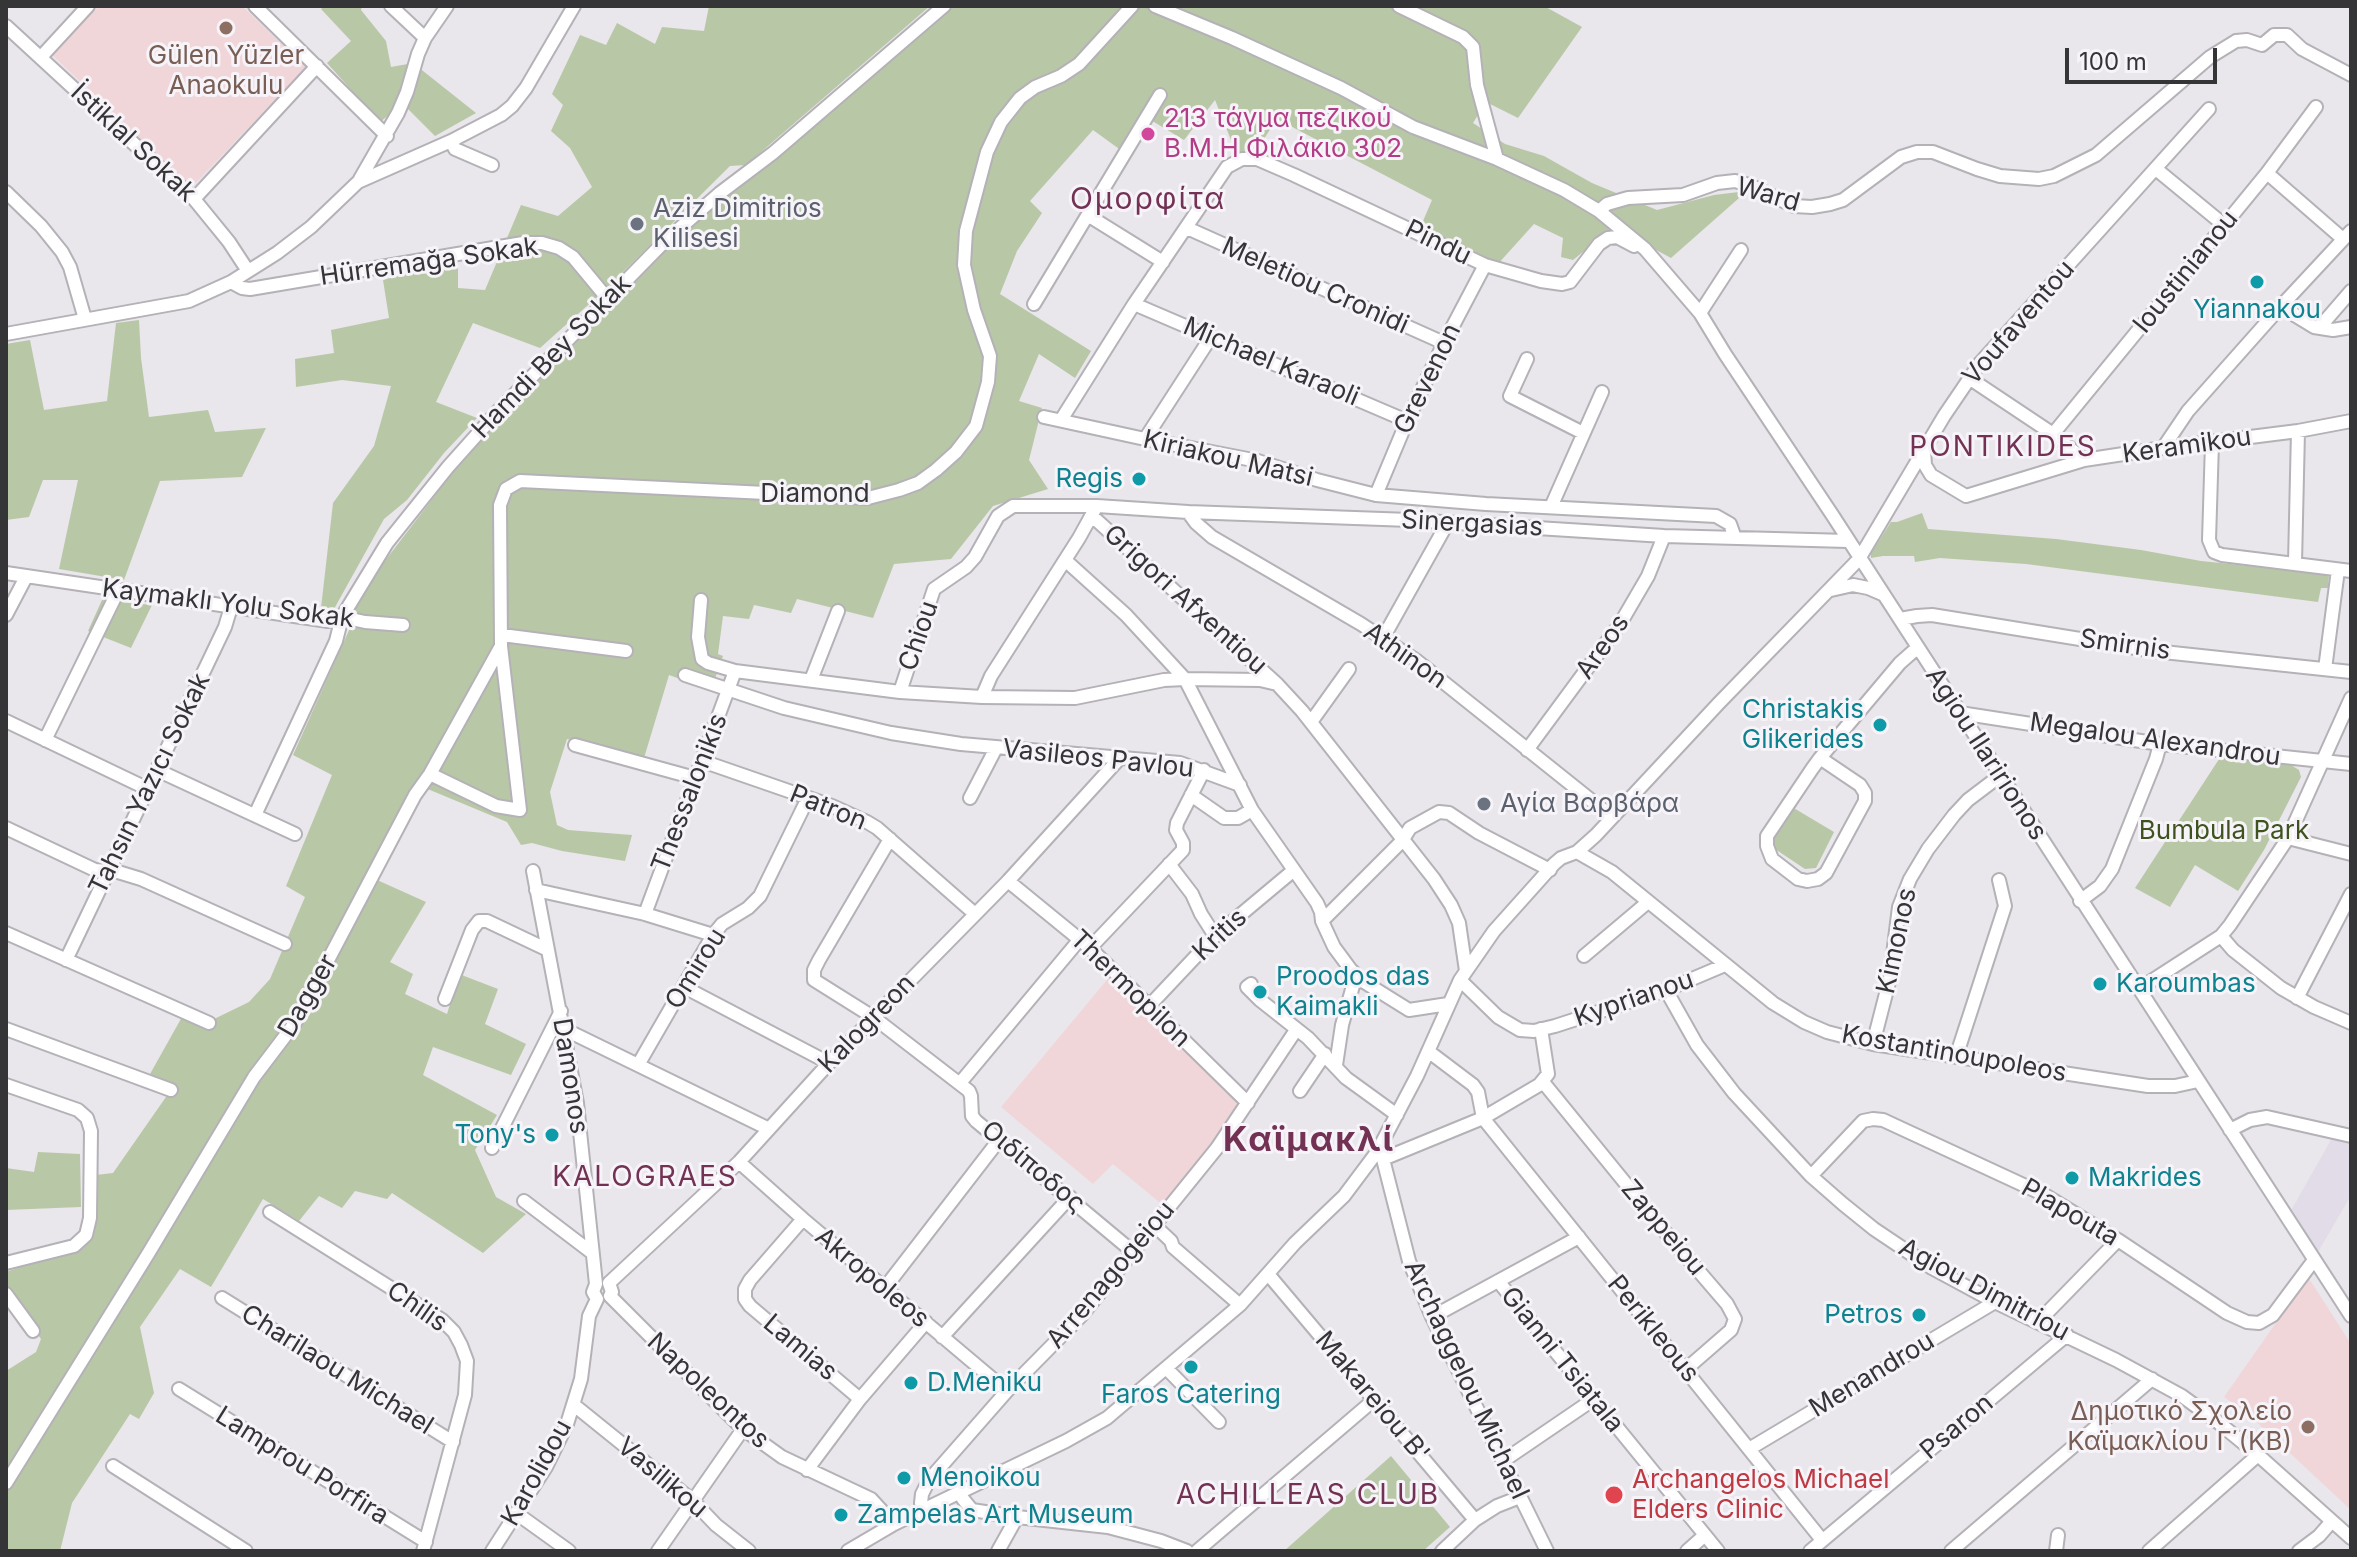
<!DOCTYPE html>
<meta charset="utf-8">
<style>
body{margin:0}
#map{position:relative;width:2357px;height:1557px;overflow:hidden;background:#e9e6ec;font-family:Inter,sans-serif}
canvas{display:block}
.frame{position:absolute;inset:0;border:8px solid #353436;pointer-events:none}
.scale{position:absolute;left:2065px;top:48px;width:152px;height:36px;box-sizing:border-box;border:4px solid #353436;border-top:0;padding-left:10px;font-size:24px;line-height:28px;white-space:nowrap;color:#353436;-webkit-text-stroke:6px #f6f3f9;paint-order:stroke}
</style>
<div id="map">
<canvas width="2357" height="1557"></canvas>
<div class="frame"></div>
<div class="scale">100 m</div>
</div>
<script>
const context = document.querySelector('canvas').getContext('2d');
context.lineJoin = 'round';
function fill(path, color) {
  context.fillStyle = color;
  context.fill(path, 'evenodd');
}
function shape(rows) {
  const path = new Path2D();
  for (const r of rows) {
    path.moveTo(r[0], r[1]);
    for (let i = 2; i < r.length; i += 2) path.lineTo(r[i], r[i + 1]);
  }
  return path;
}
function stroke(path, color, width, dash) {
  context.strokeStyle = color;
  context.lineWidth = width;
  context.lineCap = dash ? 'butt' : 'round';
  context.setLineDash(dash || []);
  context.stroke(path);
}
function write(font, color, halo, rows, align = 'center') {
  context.font = font + ' Inter,sans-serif';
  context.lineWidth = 6;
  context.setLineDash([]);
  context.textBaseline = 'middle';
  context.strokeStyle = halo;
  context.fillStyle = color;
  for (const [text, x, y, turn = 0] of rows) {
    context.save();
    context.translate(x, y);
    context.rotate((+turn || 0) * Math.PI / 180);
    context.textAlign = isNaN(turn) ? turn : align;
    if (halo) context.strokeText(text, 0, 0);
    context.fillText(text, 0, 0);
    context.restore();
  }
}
fill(shape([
 [2332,1138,2351,1144,2351,1195,2318,1252,2292,1209]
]), '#e2dbe8');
fill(shape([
 [99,6,242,6,306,67,192,187,52,55],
 [1111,975,1241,1104,1164,1206,1113,1164,1093,1184,1001,1107],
 [2308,1277,2351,1344,2351,1510,2246,1412,2224,1397]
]), '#f1d6d9');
fill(shape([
 [324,6,362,6,361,10,386,41,391,67,413,63,476,113,435,136,403,104,380,122,327,63,351,41,321,9],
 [709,6,930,6,746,165,730,166,607,288,540,348,473,323,436,402,477,418,444,453,407,500,384,519,334,609,321,608,333,503,374,446,391,386,342,380,296,387,295,359,334,353,331,330,389,318,383,280,458,259,458,288,485,290,521,205,558,216,592,187,570,148,551,131,563,105,552,94,580,35,606,45,617,23,655,44,662,27,704,31],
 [952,6,1544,6,1582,27,1518,118,1486,102,1473,123,1505,144,1544,156,1592,183,1657,210,1714,195,1747,191,1671,258,1614,227,1573,260,1561,257,1563,238,1534,224,1497,265,1420,228,1432,200,1277,119,1254,154,1237,155,1215,100,1184,140,1144,116,1122,151,1093,130,1030,201,1042,213,1017,251,1000,294,1091,351,1075,378,1039,354,1019,401,1042,408,1029,460,1048,489,993,506,951,559,894,564,873,618,797,599,791,613,754,605,749,619,723,616,718,654,723,656,711,690,669,675,644,758,567,739,550,792,557,825,568,830,632,835,625,861,562,851,532,843,521,845,507,822,418,785,376,856,366,875,426,902,390,962,413,974,405,994,447,1014,459,974,498,989,485,1024,526,1044,511,1075,433,1047,423,1075,497,1115,475,1150,496,1197,526,1214,483,1253,392,1193,387,1199,355,1191,342,1208,319,1196,299,1221,263,1199,211,1287,180,1269,140,1327,154,1393,139,1419,130,1414,72,1503,60,1551,6,1551,6,1371,36,1352,41,1339,6,1290,6,1272,87,1244,94,1226,96,1175,113,1173,175,1084,150,1074,182,1017,212,1020,249,1002,270,979,305,897,286,886,332,775,293,755,350,628,367,626,351,615,371,579,483,433,550,370,604,310,665,250,726,194,898,53],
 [139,320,141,358,149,417,208,410,215,432,266,428,242,477,160,481,124,580,59,569,78,480,43,480,29,517,6,520,8,476,6,475,6,344,30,340,44,410,107,401,116,323],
 [1922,513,1928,529,2056,539,2141,550,2201,561,2329,574,2328,588,2321,588,2318,602,2026,564,1940,558,1915,562,1914,556,1883,556,1871,558,1871,553,1891,522,1897,522],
 [102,600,152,605,131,648,88,631],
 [2223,753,2291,765,2299,770,2301,777,2264,850,2238,891,2195,865,2170,907,2135,888],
 [1792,807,1834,832,1816,868,1805,869,1775,849,1772,844,1771,838],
 [38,1152,80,1154,81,1207,6,1210,6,1168,34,1172],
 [1391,1456,1450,1527,1423,1551,1284,1551]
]), '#b8c8a6');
const minor = shape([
 [255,6,387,136],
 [391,6,425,38],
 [1155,6,1232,38,1341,88,1413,127,1497,159,1564,190,1599,211,1607,204,1628,198,1683,195,1717,183,1735,181,1749,185,1794,206,1812,207,1830,204,1843,200,1901,157,1917,152,1933,152,1977,169,2000,176,2039,179,2054,176,2096,155,2210,57,2236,41,2247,40,2262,45,2274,35,2287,35,2302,49,2351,75],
 [1399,6,1463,37,1473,47,1477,85,1497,159],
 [6,26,194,199,229,242,248,271],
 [41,57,88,6],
 [451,141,455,149,492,165],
 [2156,169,2224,225],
 [2267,173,2343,239],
 [360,179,398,113,407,92,418,54,425,38,447,6],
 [6,192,41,226,62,252,70,267,85,319],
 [194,199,317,66],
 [1599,211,1645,249,1700,313,1725,354,1833,516,2351,1316],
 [1089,216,1163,262],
 [1187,228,1444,343],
 [231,282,242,288,250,289,523,243,542,243,559,248,573,257,607,298],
 [1034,304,1160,95],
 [1134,304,1407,421],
 [2283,304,2296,316,2314,327,2333,330,2351,327],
 [1700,313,1741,250],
 [2319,328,2351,291],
 [6,334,189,301,231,282,277,253,311,227,358,182,451,141,501,115,512,106,526,88,574,6],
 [1527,359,1510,396,1583,433],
 [1969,378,2053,434,2084,460],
 [1044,417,1145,439,1258,461,1317,480,1376,495,1486,504,1716,516,1730,524,1735,538],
 [1061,420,1134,304,1227,167,1242,159,1257,159,1294,175,1485,265,1541,281,1562,284,1570,282,1599,244,1608,238,1617,237,1634,246],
 [2053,434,2267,173,2316,107],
 [1145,439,1211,337],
 [2212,443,2209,540,2214,552,2222,555,2351,571],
 [2163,448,2188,411,2283,304,2351,231],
 [1924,450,1925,465,1931,475,1966,496,2084,460,2163,448,2298,431,2351,421],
 [1376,495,1407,421,1444,343,1485,265],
 [1551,507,1602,392],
 [1188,512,1196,523,1212,537,1361,624,1417,661,1612,817],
 [1092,516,1277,684,1302,711,1434,879,1451,905,1459,923,1466,971],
 [1065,560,1126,615,1185,679,1252,810,1317,903,1321,912,1322,921,1334,947,1351,970,1364,982,1409,1010,1448,1004],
 [2295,563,2298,431],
 [6,573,328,621,342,617,365,622,403,625],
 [1831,590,1853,585,1868,588,1882,594],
 [701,600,698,637,702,659,708,663,735,671,900,692,982,697,1075,698,1164,680,1185,679,1260,680,1277,684],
 [6,615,26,577],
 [1900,619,1917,616,1932,615,2154,651,2351,672],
 [502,635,626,651],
 [1383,638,1448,522],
 [2325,669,2338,570],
 [685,675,784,708,891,733,961,744,1180,763,1240,785],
 [811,680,838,611],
 [900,692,934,589,966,567,975,557,998,516,1013,506,1097,506,1188,512,1410,520,1664,536,1848,541],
 [982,697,991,676,1079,538,1095,509],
 [1960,713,2160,744,2351,764],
 [6,721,148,789],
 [1311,722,1349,669],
 [45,740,118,591],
 [575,745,695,778],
 [1527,750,1620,624,1648,576,1664,536],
 [1820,758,1860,785,1865,793,1865,801,1826,873,1818,879,1807,881,1798,879,1772,859,1767,846,1767,836,1812,769,1820,758,1900,663,1917,648],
 [702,761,832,806,867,822,877,828,975,914],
 [157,770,295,834],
 [430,774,496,806,520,810,501,646],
 [1191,795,1224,818,1238,818,1252,810],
 [970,798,996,748],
 [255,815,336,641,342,617,387,543,448,467,498,411,664,242,720,193,773,153,944,6],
 [6,828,95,870,118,872,141,879,285,944],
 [2288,838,2351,854],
 [890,839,819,960,814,970,814,980,873,1017,969,1091,971,1096,972,1116,976,1121,1132,1251],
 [1577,852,1612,872,1773,1003,1804,1022,1827,1032,1873,1044,2148,1086,2175,1086,2198,1081],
 [1169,864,1192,894,1201,914,1215,936],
 [533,871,577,1103,596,1284,593,1292,597,1299],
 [1008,881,1090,948,1248,1103],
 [536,890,645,914,713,935],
 [2080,901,2100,886,2112,869,2156,759,2160,744],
 [645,914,735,671],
 [1322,921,1402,841,1410,828,1439,812,1449,813,1479,833,1550,870],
 [6,933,209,1023],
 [2221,936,2233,950,2281,988,2314,1007,2351,1023],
 [1090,948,1183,850,1183,843,1176,830,1177,823,1204,770],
 [1584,956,1648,902],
 [66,960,225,627,231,607],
 [1460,980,1498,1017,1520,1030,1534,1031,1555,1026,1666,990,1725,965],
 [1251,984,1247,987,1260,1000,1308,1038,1346,1078,1397,1115],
 [684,987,829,1063],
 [2139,989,2221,936,2230,925,2288,838,2351,698],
 [1666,990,1697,1045,1734,1093,1811,1176,1843,1204,1874,1229,1932,1268,1995,1302,2116,1360,2182,1396,2219,1423,2258,1455,2351,1538],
 [2297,998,2351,894],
 [445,999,472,930,479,921,487,921,546,949],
 [1150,1005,1215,936,1294,870],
 [6,1029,171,1090],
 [564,1029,769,1129],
 [1873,1044,1890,978,1899,907,1910,879,1928,849,1954,815,1968,800,2001,775],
 [1428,1051,1473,1085,1478,1092,1483,1118,1822,1540],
 [1956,1057,2005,906,1999,880],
 [638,1065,713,935,722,924,748,908,760,896,808,798],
 [1336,1065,1342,1025,1356,975],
 [1543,1082,1666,1233,1727,1304,1735,1319,1731,1330,1685,1370],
 [960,1083,1080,939],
 [6,1085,78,1110,87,1118,91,1131,90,1218,86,1235,74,1246,6,1263],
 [1300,1091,1325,1054],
 [2230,1130,2250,1120,2267,1117,2351,1136],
 [492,1148,561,1011],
 [1383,1159,1409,1261,1432,1317,1547,1551],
 [1383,1159,1483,1118,1539,1085,1548,1074,1541,1029],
 [739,1162,803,1219,1007,1391],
 [1811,1176,1863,1121,1873,1119,1883,1120,2045,1195,2118,1240,2227,1313,2247,1322,2259,1323,2273,1315,2314,1260],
 [524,1201,591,1252],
 [270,1212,442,1320,454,1332,461,1345,467,1361,465,1395,423,1551],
 [803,1219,750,1280,745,1289,745,1299,750,1306,860,1399],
 [1154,1225,1171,1241,1173,1247,1240,1305],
 [1268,1274,1475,1520],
 [1498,1281,1718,1551],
 [609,1283,739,1162,829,1063,1008,881,1119,759],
 [609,1283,612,1292,610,1296,743,1429,782,1457,871,1499,894,1524],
 [884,1289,999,1140],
 [6,1294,33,1331],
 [222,1298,453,1442],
 [1432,1317,1579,1237],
 [2039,1321,2118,1240],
 [942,1337,1070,1197],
 [1167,1369,1219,1422],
 [179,1389,426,1542],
 [574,1405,693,1501,716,1525,749,1551],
 [1749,1449,1995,1302],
 [1503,1461,1594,1399],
 [113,1466,246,1551],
 [807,1470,860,1399,926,1322],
 [6,1483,148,1254,254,1077,295,1023,415,795,430,774,501,646,500,505,506,489,520,481,868,498,899,490,918,483,936,470,956,452,976,426,988,382,990,356,974,310,964,265,966,231,987,152,1001,122,1020,98,1035,87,1061,76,1079,64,1132,6],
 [960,1492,963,1499,972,1510,1017,1517,1108,1527,1161,1541,1187,1551],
 [925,1511,921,1503,922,1494,929,1480,1007,1391,1081,1316,1217,1148,1296,1030],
 [516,1513,569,1551],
 [492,1551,546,1467,567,1424,581,1379,589,1316,597,1299],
 [658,1551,743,1429],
 [848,1551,894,1524,1066,1441,1107,1418,1240,1305,1295,1243,1344,1196,1377,1152,1417,1076,1460,980,1494,931,1554,864,1561,858,1577,852,1596,835,1719,703,1859,559,1944,416,1980,363,2209,109],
 [998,1551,1017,1517],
 [1197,1551,1375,1399],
 [1442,1551,1475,1520,1497,1506,1520,1497],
 [1687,1551,1705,1535],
 [1810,1551,2067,1335],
 [1951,1551,2152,1379],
 [2056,1551,2058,1535],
 [2149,1551,2258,1455],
 [2299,1551,2319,1536,2332,1521]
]);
stroke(minor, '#b4b1b7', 16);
stroke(minor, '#fff', 12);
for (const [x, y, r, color] of [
 [226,28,8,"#8d6e63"],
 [1148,134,8,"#d1479c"],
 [637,224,8,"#6b7280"],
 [2257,282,8,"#0f9aa8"],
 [1139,479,8,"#0f9aa8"],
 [1880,725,8,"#0f9aa8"],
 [1484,804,8,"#6b7280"],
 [2100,984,8,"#0f9aa8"],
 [1260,992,8,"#0f9aa8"],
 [552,1135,8,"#0f9aa8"],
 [2072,1178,8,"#0f9aa8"],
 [1919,1315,8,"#0f9aa8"],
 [1191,1367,8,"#0f9aa8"],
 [911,1383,8,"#0f9aa8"],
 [2308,1427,8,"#8d6e63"],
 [904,1478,8,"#0f9aa8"],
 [1614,1495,10,"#e0444e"],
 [841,1515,8,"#0f9aa8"]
]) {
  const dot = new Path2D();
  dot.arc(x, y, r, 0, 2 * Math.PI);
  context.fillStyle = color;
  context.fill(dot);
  stroke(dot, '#f6f3f9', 3);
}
write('26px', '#785e54', '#f6f3f9', [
 ["Gülen Yüzler",226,56],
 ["Anaokulu",226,86],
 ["Δημοτικό Σχολείο",2292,1412,"right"],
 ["Καϊμακλίου Γ΄(ΚΒ)",2292,1442,"right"]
]);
write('26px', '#b23c85', '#f6f3f9', [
 ["213 τάγμα πεζικού",1164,119],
 ["B.M.H Φιλάκιο 302",1164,149]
], 'left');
write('26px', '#353436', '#f6f3f9', [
 ["İstiklal Sokak",133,143,43],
 ["Ward",1768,195,16],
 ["Pindu",1438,243,26],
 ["Hürremağa Sokak",429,262,-8],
 ["Ioustinianou",2186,272,-51],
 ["Meletiou Cronidi",1315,286,24],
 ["Voufaventou",2019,323,-49],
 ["Hamdi Bey Sokak",552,357,-46],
 ["Michael Karaoli",1271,362,23],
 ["Grevenon",1428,379,-64],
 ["Keramikou",2187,446,-8],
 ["Kiriakou Matsi",1228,459,13],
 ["Diamond",815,494],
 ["Sinergasias",1472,524,3],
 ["Grigori Afxentiou",1185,600,42],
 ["Kaymaklı Yolu Sokak",228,604,7],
 ["Chiou",919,636,-71],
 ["Smirnis",2125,645,8],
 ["Areos",1603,647,-55],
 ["Athinon",1405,656,35],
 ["Megalou Alexandrou",2155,740,8],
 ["Agiou Ilaririonos",1986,754,57],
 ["Vasileos Pavlou",1098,759,6],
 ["Tahsın Yazıcı Sokak",150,784,-64],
 ["Thessalonikis",690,793,-69],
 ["Patron",828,808,22],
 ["Kritis",1220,935,-43],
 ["Kimonos",1897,941,-78],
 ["Omirou",696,969,-58],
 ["Thermopilon",1130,989,44],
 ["Dagger",308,996,-60],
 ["Kyprianou",1634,999,-19],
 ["Kalogreon",867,1024,-46],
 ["Kostantinoupoleos",1954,1054,10],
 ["Damonos",570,1076,81],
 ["Οιδίποδος",1033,1167,40],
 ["Plapouta",2070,1213,30],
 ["Zappeiou",1663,1228,50],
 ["Arrenagogeiou",1111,1275,-50],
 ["Akropoleos",872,1278,40],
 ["Agiou Dimitriou",1984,1290,28],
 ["Chilis",417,1307,35],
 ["Perikleous",1653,1329,51],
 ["Lamias",800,1348,40],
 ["Gianni Tsiatala",1562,1360,51],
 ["Charilaou Michael",337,1370,32],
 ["Menandrou",1872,1375,-31],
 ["Archaggelou Michael",1466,1380,65],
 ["Napoleontos",708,1391,43],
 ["Makareiou B'",1372,1397,50],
 ["Psaron",1957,1427,-40],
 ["Lamprou Porfira",302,1466,32],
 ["Karolidou",537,1473,-61],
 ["Vasilikou",662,1478,40]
]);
write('26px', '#5b616d', '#f6f3f9', [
 ["Aziz Dimitrios",653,209],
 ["Kilisesi",653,239],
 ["Αγία Βαρβάρα",1500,804]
], 'left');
write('26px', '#0d838f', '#f6f3f9', [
 ["Yiannakou",2257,310,"center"],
 ["Regis",1123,479,"right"],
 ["Christakis",1864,710,"right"],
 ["Glikerides",1864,740,"right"],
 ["Proodos das",1276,977],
 ["Kaimakli",1276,1007],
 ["Karoumbas",2116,984],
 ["Tony's",536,1135,"right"],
 ["Makrides",2088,1178],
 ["Petros",1903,1315,"right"],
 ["D.Meniku",927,1383],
 ["Faros Catering",1191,1395,"center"],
 ["Menoikou",920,1478],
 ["Zampelas Art Museum",857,1515]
], 'left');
write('26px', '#3e531e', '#f6f3f9', [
 ["Bumbula Park",2224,831]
]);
write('26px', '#be3a42', '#f6f3f9', [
 ["Archangelos Michael",1632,1480],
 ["Elders Clinic",1632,1510]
], 'left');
context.letterSpacing = '2px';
write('28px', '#733254', '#f6f3f9', [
 ["PONTIKIDES",2003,448],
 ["KALOGRAES",645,1178],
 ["ACHILLEAS CLUB",1308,1496]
]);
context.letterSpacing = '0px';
context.letterSpacing = '2px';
write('30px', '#733254', '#f6f3f9', [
 ["Ομορφίτα",1148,200]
]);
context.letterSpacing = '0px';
context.letterSpacing = '2px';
write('bold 34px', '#733254', '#f6f3f9', [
 ["Καϊμακλί",1309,1141]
]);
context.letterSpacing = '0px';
</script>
